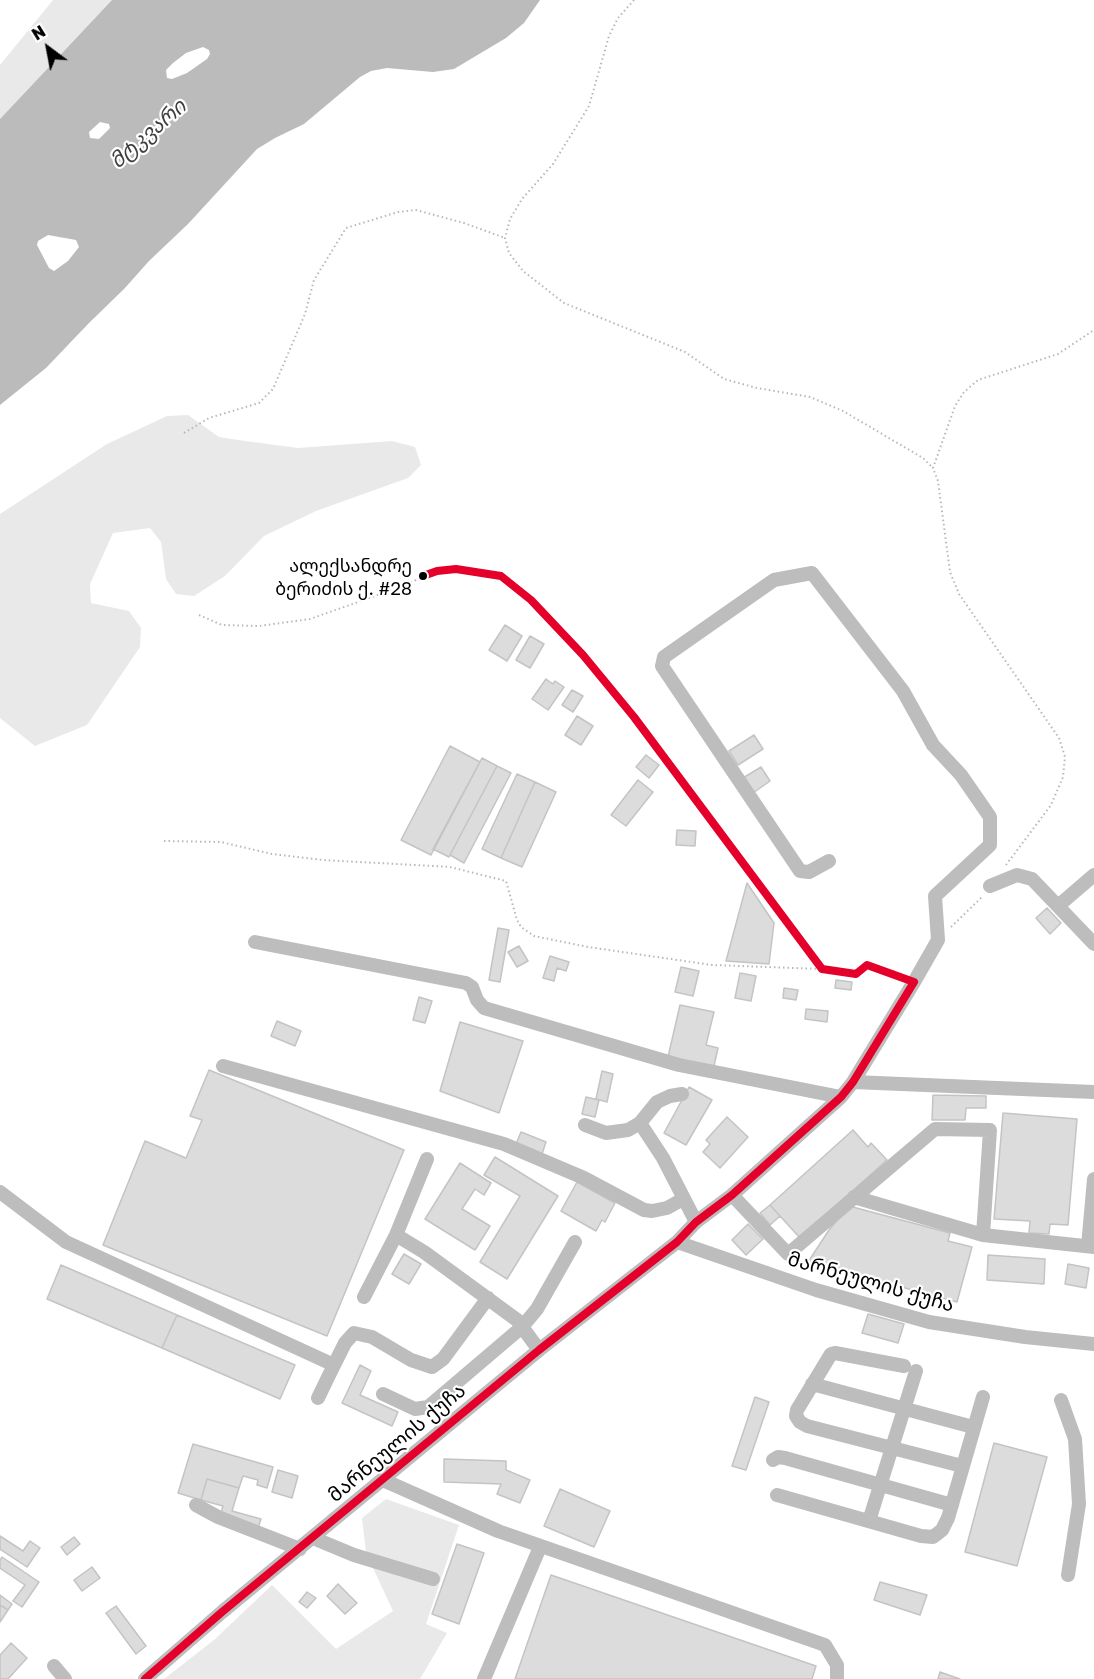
<!DOCTYPE html>
<meta charset="utf-8">
<style>
body{margin:0}
#map{position:relative;width:1094px;height:1679px;overflow:hidden;background:#fff;font-family:"Golos Text",sans-serif}
canvas{display:block}
.north{position:absolute;left:18px;top:18px;width:60px;height:60px;-webkit-text-stroke:4px #fff;paint-order:stroke;rotate:328deg;font-size:16px;font-weight:700;line-height:24px;text-align:center;color:#000}
.north::after{content:'';display:block;margin:auto;width:21px;height:27px;background:#000;clip-path:polygon(50% 0,100% 100%,50% 72%,0 100%)}
</style>
<div id="map">
<canvas width="1094" height="1679"></canvas>
<div class="north">N</div>
</div>
<script>
const context = document.querySelector('canvas').getContext('2d');
context.lineJoin = 'round';
function fill(path, color) {
  context.fillStyle = color;
  context.fill(path, 'evenodd');
}
function shape(rows) {
  const path = new Path2D();
  for (const r of rows) {
    path.moveTo(r[0], r[1]);
    for (let i = 2; i < r.length; i += 2) path.lineTo(r[i], r[i + 1]);
  }
  return path;
}
function stroke(path, color, width, dash) {
  context.strokeStyle = color;
  context.lineWidth = width;
  context.lineCap = dash ? 'butt' : 'round';
  context.setLineDash(dash || []);
  context.stroke(path);
}
function write(font, color, halo, rows, align = 'center') {
  context.font = font + ' "Golos Text","Noto Sans Georgian",sans-serif';
  context.lineWidth = 4.5;
  context.setLineDash([]);
  context.textBaseline = 'middle';
  context.strokeStyle = halo;
  context.fillStyle = color;
  for (const [text, x, y, turn = 0] of rows) {
    context.save();
    context.translate(x, y);
    context.rotate((+turn || 0) * Math.PI / 180);
    context.textAlign = isNaN(turn) ? turn : align;
    if (halo) context.strokeText(text, 0, 0);
    context.fillText(text, 0, 0);
    context.restore();
  }
}
fill(shape([
 [53,0,112,0,0,119,0,65],
 [188,415,219,437,238,440,298,448,392,441,415,447,421,465,408,478,316,511,264,536,225,576,194,596,176,594,166,579,161,542,150,528,113,533,90,584,91,603,129,611,141,628,140,647,87,725,35,746,0,718,0,514,107,444,167,416],
 [386,1499,459,1525,426,1624,447,1633,420,1679,164,1679,214,1640,272,1585,336,1649,393,1611,366,1553,362,1518]
]), '#e9e9e9');
fill(shape([
 [112,0,540,0,524,23,506,38,454,69,433,72,387,68,371,71,360,77,304,124,275,138,257,149,188,224,149,261,124,289,89,323,46,368,0,405,0,119],
 [203,47,209,50,210,54,207,59,187,73,172,79,167,78,166,70,173,63,186,53],
 [100,122,109,124,110,128,99,139,90,138,89,132],
 [48,235,76,240,79,247,68,261,54,271,49,268,37,245,38,241]
]), '#bbb');
const building = shape([
 [505,625,522,636,507,661,489,650,505,625],
 [530,636,544,644,530,668,516,660,530,636],
 [546,679,553,684,555,681,564,687,548,710,532,699,546,679],
 [572,690,583,696,573,712,562,705,572,690],
 [577,716,593,726,581,745,565,735,577,716],
 [754,735,763,749,738,765,729,751,754,735],
 [450,746,480,762,431,855,401,840,450,746],
 [646,755,659,765,649,778,636,767,646,755],
 [482,758,497,766,449,857,433,849,482,758],
 [497,766,511,773,464,863,450,855,497,766],
 [761,767,770,781,753,793,743,778,761,767],
 [517,774,535,782,501,858,482,849,517,774],
 [638,780,653,792,626,826,611,815,638,780],
 [535,782,556,792,522,867,501,858,535,782],
 [677,830,696,831,695,846,676,845,677,830],
 [747,883,774,923,769,964,726,961,747,883],
 [1047,908,1061,923,1050,934,1036,918,1047,908],
 [498,928,509,930,500,982,489,980,498,928],
 [519,946,528,961,517,967,508,952,519,946],
 [550,956,569,962,566,971,557,968,554,981,543,978,550,956],
 [681,967,699,971,693,996,675,992,681,967],
 [740,973,756,976,751,1001,735,998,740,973],
 [836,980,852,982,851,990,835,988,836,980],
 [784,988,798,990,796,1000,783,998,784,988],
 [419,997,432,1001,425,1023,413,1020,419,997],
 [680,1005,714,1012,706,1045,718,1048,714,1066,668,1057,680,1005],
 [806,1009,828,1011,827,1022,805,1019,806,1009],
 [277,1021,301,1031,295,1046,271,1036,277,1021],
 [460,1022,523,1041,499,1113,440,1091,460,1022],
 [209,1070,404,1150,327,1336,103,1245,145,1141,186,1158,202,1120,190,1116,209,1070],
 [602,1071,613,1074,607,1102,596,1099,602,1071],
 [689,1087,712,1100,686,1145,664,1133,689,1087],
 [933,1095,986,1096,986,1108,966,1108,965,1120,932,1120,933,1095],
 [586,1097,599,1100,595,1117,582,1114,586,1097],
 [1003,1113,1077,1119,1068,1225,1050,1224,1049,1234,1029,1233,1030,1221,994,1219,1003,1113],
 [727,1117,748,1137,720,1168,703,1152,710,1144,706,1140,727,1117],
 [853,1130,868,1147,871,1143,887,1160,800,1238,770,1205,853,1130],
 [521,1132,546,1142,542,1154,516,1144,521,1132],
 [495,1157,558,1196,507,1279,480,1262,520,1196,484,1175,495,1157],
 [460,1163,491,1183,484,1195,475,1189,462,1209,490,1226,475,1250,425,1219,460,1163],
 [577,1182,615,1203,605,1222,602,1220,596,1231,561,1211,577,1182],
 [770,1205,780,1216,770,1225,760,1213,770,1205],
 [849,1206,950,1233,948,1241,972,1247,957,1302,808,1262,829,1230,849,1206],
 [748,1224,763,1239,746,1255,732,1240,748,1224],
 [404,1254,421,1264,409,1284,392,1274,404,1254],
 [988,1255,1045,1259,1044,1284,987,1280,988,1255],
 [1068,1264,1089,1268,1086,1288,1065,1284,1068,1264],
 [61,1265,177,1315,162,1348,47,1299,61,1265],
 [868,1314,904,1324,898,1343,862,1333,868,1314],
 [177,1315,295,1365,280,1399,162,1348,177,1315],
 [360,1365,371,1371,360,1395,398,1412,392,1426,342,1403,360,1365],
 [755,1397,769,1402,746,1470,732,1466,755,1397],
 [994,1443,1047,1457,1017,1566,965,1552,994,1443],
 [193,1444,273,1467,267,1488,257,1485,258,1480,243,1476,239,1488,207,1479,201,1500,178,1493,193,1444],
 [444,1459,506,1461,506,1470,530,1480,520,1503,497,1494,501,1484,444,1482,444,1459],
 [278,1470,298,1476,292,1498,272,1492,278,1470],
 [207,1479,239,1488,232,1511,261,1519,258,1528,220,1517,223,1506,201,1500,207,1479],
 [560,1489,610,1511,594,1547,544,1526,560,1489],
 [0,1536,23,1551,30,1541,40,1548,27,1567,0,1549,0,1536],
 [74,1537,80,1544,67,1555,61,1547,74,1537],
 [457,1544,484,1553,459,1624,432,1614,457,1544],
 [2,1557,39,1582,22,1607,13,1601,25,1585,0,1568,0,1560,2,1557],
 [92,1567,100,1578,82,1591,74,1580,92,1567],
 [551,1575,816,1666,812,1679,515,1679,551,1575],
 [880,1582,927,1595,920,1615,874,1600,880,1582],
 [338,1584,357,1603,345,1614,327,1596,338,1584],
 [307,1592,316,1598,307,1608,299,1602,307,1592],
 [0,1595,12,1604,8,1610,0,1605,0,1595],
 [0,1605,8,1610,0,1622,0,1605],
 [116,1606,146,1646,136,1654,106,1613,116,1606],
 [11,1643,27,1658,8,1679,0,1679,0,1655,11,1643],
 [940,1672,960,1679,938,1679,940,1672]
]);
fill(building, '#dcdcdc');
stroke(building, '#c4c4c4', 1.5);
stroke(shape([
 [634,0,618,18,609,36,589,106,553,164,522,199,510,219,505,238,509,253,523,271,564,303,685,352,724,379,757,388,810,397,843,411,923,458,933,468],
 [184,433,209,418,259,403,273,389,305,314,314,280,346,228,398,212,416,210,464,223,505,238],
 [199,615,222,625,259,626,310,619,395,589,437,571,456,569,501,576,531,600,583,655,634,717,822,969],
 [164,841,221,842,272,854,323,860,450,867,506,881,517,920,521,927,534,936,588,947,712,965,822,969,856,974,867,965,902,978],
 [1006,865,1051,805,1063,777,1065,757,1059,738,959,594,950,572,938,481,933,468,955,406,964,392,978,380,1058,354,1094,330],
 [951,927,983,896]
]), '#b8b8b8', 2, [1.5, 3]);
stroke(shape([
 [990,886,1017,875,1032,879,1094,944],
 [1058,906,1094,875],
 [255,942,466,983,472,987,477,1000,484,1008,679,1065,841,1097],
 [223,1066,504,1144,584,1178,644,1210,652,1211,667,1208,683,1199],
 [853,1082,1094,1092],
 [640,1123,657,1102,670,1096,682,1094],
 [585,1125,606,1133,628,1130,640,1123,663,1158,696,1222],
 [0,1192,66,1242,334,1365,345,1343,354,1333,372,1337,411,1360,432,1367,443,1359,488,1298],
 [732,1195,788,1254,935,1129,990,1130,983,1235],
 [854,1197,983,1235,1094,1247],
 [396,1235,424,1252,517,1320,539,1350],
 [677,1242,816,1290,929,1322,1025,1337,1094,1344],
 [1088,1246,1094,1179],
 [364,1297,396,1235,427,1159],
 [904,1366,835,1353,831,1354,797,1410,796,1416,800,1422,807,1426,962,1466],
 [812,1384,973,1427],
 [383,1394,415,1409,428,1407,522,1327,537,1309,575,1242],
 [318,1398,334,1365],
 [1061,1400,1075,1439,1079,1504,1068,1575],
 [773,1460,778,1457,785,1458,952,1505],
 [383,1480,498,1531,825,1645,837,1665,837,1679],
 [777,1495,921,1536,933,1537,942,1530,948,1518,983,1397],
 [196,1505,218,1517,300,1549],
 [869,1521,916,1371],
 [313,1538,354,1555,433,1579],
 [54,1666,65,1679],
 [145,1679,222,1612,539,1350,677,1242,696,1222,732,1195,841,1097,853,1082,914,982,938,940,935,896,990,845,990,817,961,775,933,745,903,691,812,573,774,580,664,657,662,666,800,871,809,872,829,861],
 [484,1679,540,1547]
]), '#bdbdbd', 14);
stroke(shape([
 [145,1679,222,1612,539,1350,677,1242,696,1222,732,1195,841,1097,853,1082,914,982,867,965,856,974,822,969,634,717,583,655,531,600,501,576,456,569,437,571,423,576]
]), '#e4002b', 8);
for (const [x, y, r, color] of [
 [423,576,5,"#000"]
]) {
  const dot = new Path2D();
  dot.arc(x, y, r, 0, 2 * Math.PI);
  context.fillStyle = color;
  context.fill(dot);
  stroke(dot, '#fff', 2);
}
write('18px', '#000', '#fff', [
 ["ალექსანდრე",412,566],
 ["ბერიძის ქ. #28",412,589]
], 'right');
write('20px', '#000', '#fff', [
 ["მარნეულის ქუჩა",871,1282,16],
 ["მარნეულის ქუჩა",397,1443,-40]
]);
write('italic 21px', '#3f3f3f', '#fff', [
 ["მტკვარი",148,134,-41]
]);
</script>
